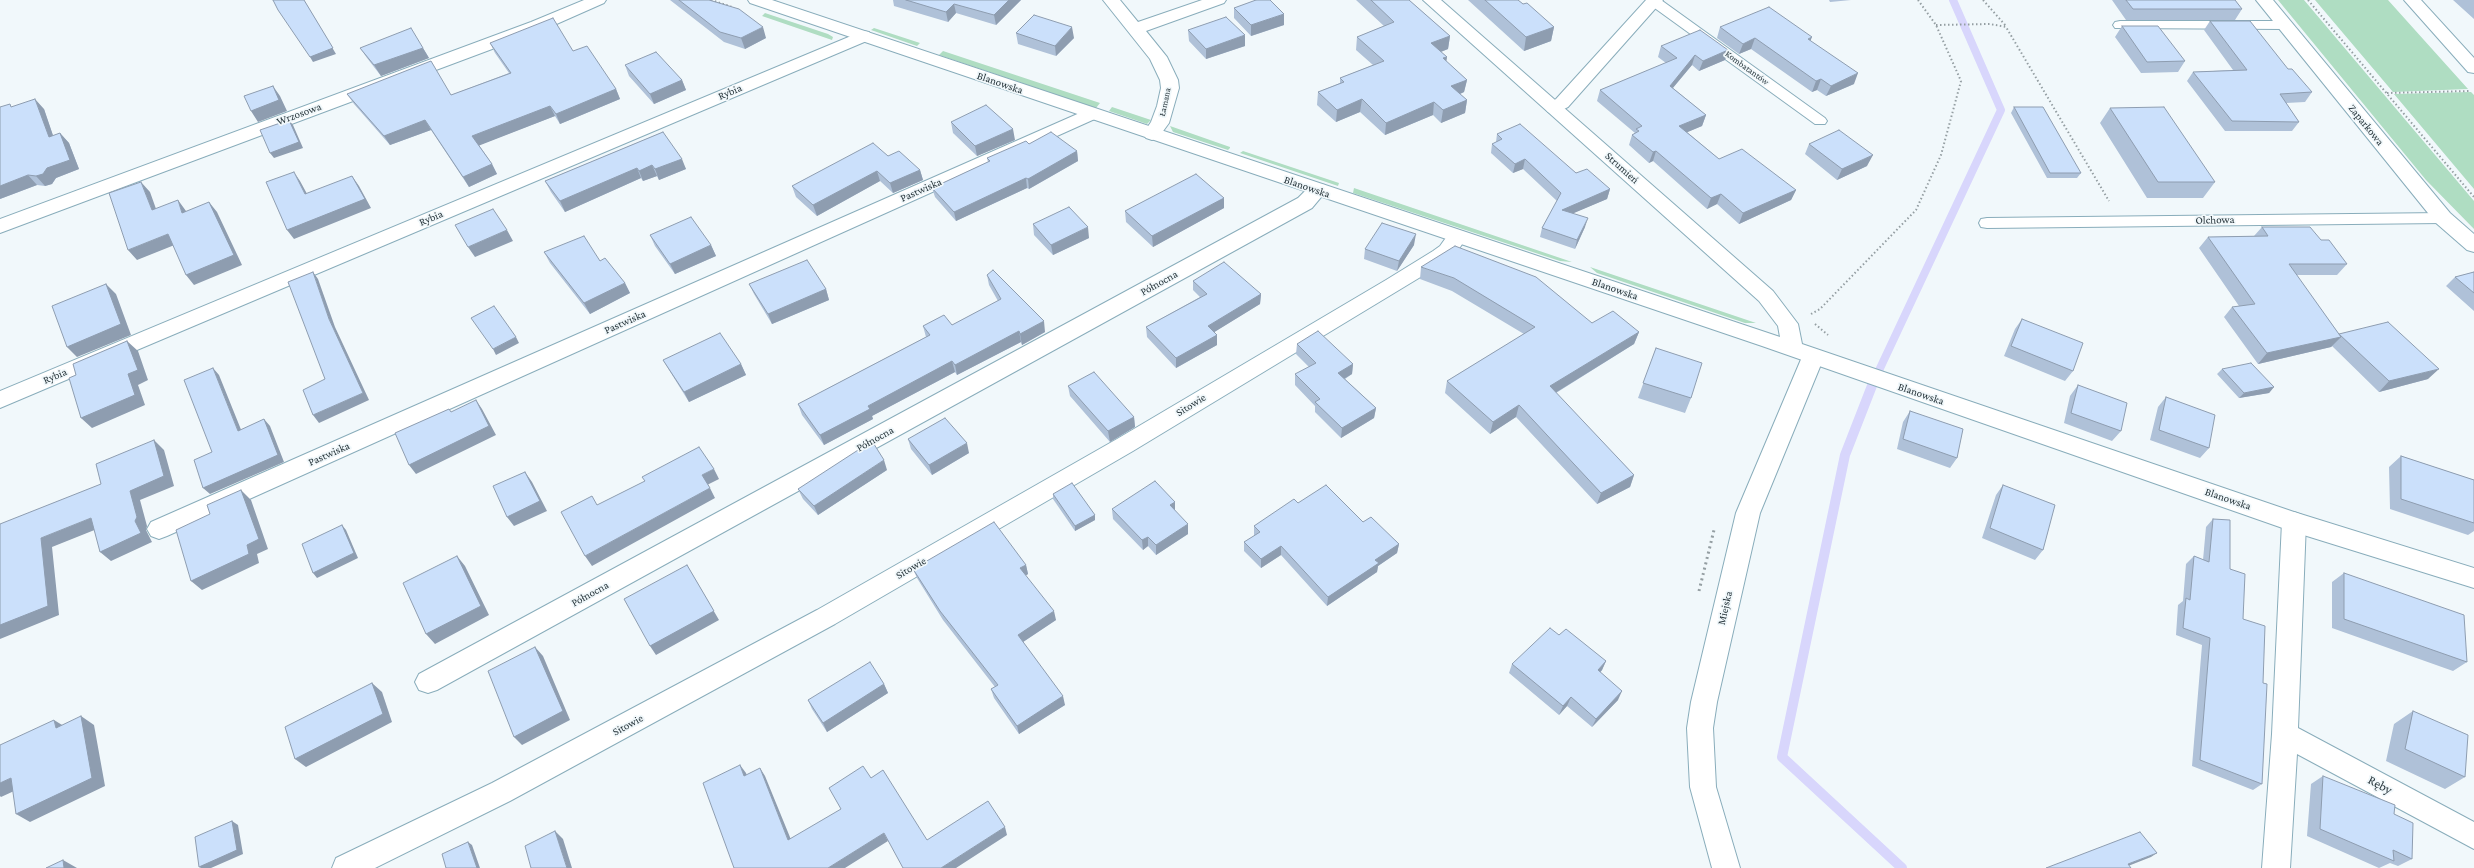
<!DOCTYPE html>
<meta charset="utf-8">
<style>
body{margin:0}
canvas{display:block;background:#f1f8fb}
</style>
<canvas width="2474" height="868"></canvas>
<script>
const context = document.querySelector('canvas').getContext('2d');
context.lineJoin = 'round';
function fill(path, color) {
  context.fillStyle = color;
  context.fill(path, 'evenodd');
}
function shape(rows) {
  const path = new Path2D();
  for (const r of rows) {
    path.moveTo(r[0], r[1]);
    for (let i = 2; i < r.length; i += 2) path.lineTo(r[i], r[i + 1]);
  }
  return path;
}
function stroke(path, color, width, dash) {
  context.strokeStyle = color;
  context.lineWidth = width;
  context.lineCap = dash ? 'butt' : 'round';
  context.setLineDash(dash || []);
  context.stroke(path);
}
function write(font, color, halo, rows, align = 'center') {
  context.font = font + ' "Crimson Pro",serif';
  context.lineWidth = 3.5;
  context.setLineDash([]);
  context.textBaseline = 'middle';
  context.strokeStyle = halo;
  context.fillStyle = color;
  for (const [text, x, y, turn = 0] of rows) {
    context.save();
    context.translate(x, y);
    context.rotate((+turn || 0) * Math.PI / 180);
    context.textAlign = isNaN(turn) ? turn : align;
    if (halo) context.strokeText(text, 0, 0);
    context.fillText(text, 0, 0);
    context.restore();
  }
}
fill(shape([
 [2278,0,2304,0,2474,201,2474,229,2426,180],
 [2315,0,2388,0,2468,89,2393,92],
 [765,13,828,34,833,37,832,40,762,16],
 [874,28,920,43,917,46,871,30],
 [943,51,1100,103,1096,108,939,55],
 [2471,92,2474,95,2474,189,2394,94],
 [1112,107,1151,120,1147,124,1109,111],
 [1170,126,1230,147,1230,148,1228,150,1173,132],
 [1243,151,1339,183,1338,186,1240,153],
 [1354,188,1572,262,1560,261,1353,193],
 [1590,267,1756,323,1745,323,1597,273]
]), '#afddc2');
stroke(shape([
 [1875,379,2001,110,1953,0]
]), '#d8d6fc', 8);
stroke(shape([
 [1875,378,1845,455,1782,757,1902,868]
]), '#d8d6fc', 10);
const lane = shape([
 [1648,0,1661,0,1825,118,1827,121,1825,124,1815,124,1649,4,1648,0],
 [2120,21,2284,21,2291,25,2284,29,2115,28,2113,25,2115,22,2120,21],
 [2443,213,2449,214,2451,218,2449,222,2443,223,1987,228,1981,227,1979,223,1981,219,1987,218,2443,213]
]);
const street = shape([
 [584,0,606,0,604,3,543,30,0,233,0,219,531,22,584,0],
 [1103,0,1120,0,1138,22,1202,0,1226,0,1224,3,1146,31,1167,57,1178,80,1179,88,1169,123,1158,138,1152,140,1146,138,1143,134,1151,122,1157,106,1161,88,1160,80,1150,59,1103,0],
 [1646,0,1663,0,1568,107,1554,114,1548,112,1545,108,1548,104,1556,99,1646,0],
 [2404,0,2421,0,2474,58,2474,73,2468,72,2404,0],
 [863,31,869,32,871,36,869,40,0,408,0,391,863,31],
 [1091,108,1097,110,1100,114,1097,118,167,536,159,539,151,536,147,529,151,522,1091,108],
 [1318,184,1325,185,1327,190,1312,208,437,690,428,693,419,690,415,682,419,674,1298,198,1311,185,1318,184],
 [1457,230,1464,232,1467,237,1454,256,1447,261,1133,451,835,624,510,801,375,868,332,868,336,858,492,783,817,610,1117,439,1386,280,1433,251,1440,246,1450,232,1457,230],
 [1813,349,1820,351,1824,357,1760,513,1717,702,1713,728,1716,787,1740,868,1712,868,1690,787,1687,728,1691,702,1736,513,1802,357,1806,351,1813,349],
 [2294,512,2302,515,2306,522,2298,728,2474,822,2474,849,2297,754,2290,868,2262,868,2272,734,2282,522,2286,515,2294,512]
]);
const secondary = shape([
 [748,0,772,0,1780,337,1778,326,1759,301,1423,0,1441,0,1773,291,1798,324,1802,344,2294,512,2474,568,2474,588,2294,532,1762,346,750,3,748,0],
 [2256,0,2273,0,2450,213,2474,234,2474,252,2467,250,2436,223,2256,0]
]);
stroke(lane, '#89adbb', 2);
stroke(street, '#89adbb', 2);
stroke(secondary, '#89adbb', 2);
stroke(shape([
 [711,0,732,7],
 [1983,0,2006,26],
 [2308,0,2474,197],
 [1936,25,1990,24,2006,27,2109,201],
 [2387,93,2470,91],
 [1811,314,1820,309,1916,210,1941,155,1961,81,1936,25,1918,0],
 [1815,324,1828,335]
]), '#949ea2', 2, [1.5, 2.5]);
stroke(shape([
 [1699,591,1714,530]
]), '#949ea2', 3, [2, 3.5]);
fill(lane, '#fff');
fill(street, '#fff');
fill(secondary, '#fff');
fill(shape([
 [670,0,709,0,766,38,745,49,724,42],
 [893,0,1021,0,996,25,956,13,948,22,894,6],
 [1356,0,1409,0,1450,36,1448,49,1441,52,1447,57,1446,61,1467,80,1464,92,1460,94,1467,100,1465,113,1441,123,1433,115,1385,135,1360,112,1336,122,1317,105,1318,92,1340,83,1340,78,1373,65,1356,50,1357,37,1384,26],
 [1468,0,1518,0,1554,27,1551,41,1524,51],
 [1829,0,1851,0,1830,2],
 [2112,0,2235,0,2242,9,2235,20,2126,20],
 [2453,0,2474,0,2474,19],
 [1234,8,1284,25,1251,36,1234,18],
 [2210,21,2288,69,2312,92,2305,102,2286,103,2299,122,2292,131,2225,131,2187,81,2193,72,2233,70,2204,30],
 [2122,26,2185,61,2178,72,2141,73,2115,37],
 [1720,27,1810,41,1854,84,1826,96,1817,90,1812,92,1751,49,1739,54,1717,38],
 [1188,30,1245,46,1206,59,1189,41],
 [1016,33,1074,38,1056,56,1018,44],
 [490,43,573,51,616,89,620,99,560,124,555,116,479,145,492,164,497,174,469,187,431,130,390,145,354,104,347,94,451,95,509,73,495,53],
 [1661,46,1728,50,1725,60,1699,71,1692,65,1673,88,1706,115,1702,126,1687,132,1719,159,1796,190,1791,200,1739,224,1717,204,1707,209,1653,161,1649,163,1629,145,1632,135,1635,133,1597,101,1600,90,1666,63,1658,57],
 [360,48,423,48,429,58,381,76,367,58],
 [625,65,682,80,686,90,654,104,629,76],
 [12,107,44,109,53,136,60,133,69,143,79,169,56,178,52,184,45,186,37,185,0,199],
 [2014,107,2081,173,2077,178,2047,178,2011,113],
 [2110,108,2215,182,2203,198,2147,198,2100,123],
 [951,122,1015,140,977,156,953,133],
 [663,132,686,169,659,180,657,176,643,181,641,178,565,212,551,192,545,181],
 [1497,134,1610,189,1607,199,1573,213,1585,227,1575,249,1540,237,1542,228,1557,201,1523,169,1513,173,1491,153,1492,144,1496,142],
 [1029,144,1077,151,1078,161,1029,189,1027,188,956,221,935,197,932,188,988,162,987,158],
 [1809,144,1867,166,1837,180,1805,154],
 [888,156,920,170,923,180,893,193,880,181,817,216,796,197,792,186],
 [1224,198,1224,208,1153,247,1126,222,1125,211],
 [1033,224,1089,238,1053,255,1034,235],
 [2262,227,2321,240,2347,264,2337,275,2296,275,2339,334,2428,379,2379,392,2332,346,2331,347,2258,364,2224,317,2232,307,2239,306,2199,248,2208,237,2254,236],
 [650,235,711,245,716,256,675,274,655,246],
 [1414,245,1397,271,1364,259,1365,249],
 [544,252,600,261,625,283,630,293,590,314,550,263],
 [1421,267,1592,323,1639,332,1634,344,1556,393,1634,475,1630,487,1597,504,1516,417,1490,434,1445,393,1447,381,1524,334,1452,291,1420,279],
 [2474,272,2474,311,2446,286,2455,277],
 [987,275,1045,332,1022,345,1021,342,957,375,955,372,872,416,873,419,824,445,802,415,798,404,926,337,923,326,952,325,998,301,989,285],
 [1193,281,1261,294,1260,304,1214,332,1217,335,1217,345,1176,368,1147,337,1146,327,1200,297,1193,290],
 [749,284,826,289,829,300,772,324,754,294],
 [2022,319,2073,371,2065,381,2004,356,2015,329],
 [1297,344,1353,364,1352,374,1345,379,1376,408,1374,418,1341,438,1315,412,1315,406,1295,385,1295,374,1309,367,1296,354],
 [1656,348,1691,398,1685,413,1638,398],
 [663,360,741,364,746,375,689,402,669,370],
 [2222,369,2274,387,2269,393,2239,398,2217,374],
 [2078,385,2121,431,2112,441,2064,423,2070,396],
 [1068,386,1134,417,1135,427,1110,442,1070,396],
 [2166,397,2209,448,2200,458,2150,440,2158,407],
 [1910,411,1957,458,1950,468,1897,449,1903,422],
 [908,439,969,453,932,475,911,449],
 [2401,456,2474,480,2474,531,2468,535,2390,509,2389,467],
 [887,470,818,515,803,499,798,489],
 [2003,485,2043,550,2035,560,1982,538,1996,495],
 [1053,494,1095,515,1095,520,1075,531,1053,499],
 [1175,502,1175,510,1188,534,1156,555,1148,546,1143,550,1113,519,1112,509],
 [1298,503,1363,522,1399,544,1397,553,1378,566,1377,572,1327,606,1281,555,1261,568,1244,551,1244,542,1254,536,1254,526],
 [2213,519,2230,569,2243,619,2263,683,2262,784,2253,790,2192,766,2202,645,2176,635,2178,605,2183,601,2186,564,2194,556,2203,560,2206,527],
 [1026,565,1028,574,1025,576,1056,620,1023,642,1065,705,1019,734,994,698,991,689,995,687,943,620,917,578,913,569],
 [2344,573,2467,662,2453,671,2332,628,2332,582],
 [1559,635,1606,661,1602,670,1600,673,1618,700,1592,727,1567,706,1559,715,1509,673,1512,664],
 [884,684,888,693,827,732,812,709,808,700],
 [2413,711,2465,777,2445,789,2386,761,2394,724],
 [2323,776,2394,814,2412,859,2398,866,2390,863,2379,868,2307,836,2311,784]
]), '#afc1d8');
fill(shape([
 [304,0,336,54,313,62,310,57],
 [1009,0,1021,0,996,25,994,15],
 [954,4,956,13,948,22,946,12],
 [1284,14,1284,25,1251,36,1251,25],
 [763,27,766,38,745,49,741,38],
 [1072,27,1074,38,1056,56,1055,46],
 [1554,27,1551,41,1524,51,1526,37],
 [1245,35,1245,46,1206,59,1206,49],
 [1450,36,1448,49,1430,56,1431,43],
 [1812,37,1808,47,1808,39],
 [1755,38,1751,49,1739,54,1743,44],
 [423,48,429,58,381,76,374,65],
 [1728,50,1725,60,1699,71,1703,61],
 [1695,55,1692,65,1666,96,1670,86],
 [1447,57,1445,69,1443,58],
 [1858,73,1854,84,1826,96,1831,86],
 [1821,79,1817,90,1812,92,1816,81],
 [682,80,686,90,654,104,650,94],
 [1467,80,1464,92,1449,99,1451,86],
 [273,86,280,96,287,111,258,122,251,111],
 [616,89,620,99,560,124,556,114],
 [35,99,44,109,57,147,49,137],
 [1362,99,1360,112,1336,122,1337,110],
 [1467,100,1465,113,1441,123,1443,110],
 [1434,102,1433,115,1385,135,1386,123],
 [550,106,555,116,478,146,472,136],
 [1706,115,1702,126,1676,137,1679,126],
 [289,120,293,125,303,148,274,158,270,153],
 [425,120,431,130,390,145,384,136],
 [1013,129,1015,140,977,156,975,146],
 [60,133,69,143,79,169,56,178,52,184,45,186,36,176],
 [1077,151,1078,161,1029,189,1028,179],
 [1656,151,1653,161,1649,163,1653,152],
 [1873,155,1867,166,1837,180,1842,169],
 [682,159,686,169,659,180,655,169],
 [1525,159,1523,169,1513,173,1515,164],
 [492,164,497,174,469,187,463,177],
 [652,165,657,176,643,181,639,171],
 [637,168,641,178,565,212,560,201],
 [920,170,923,180,893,193,890,183],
 [877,171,880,181,817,216,813,205],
 [294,172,300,181,312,203,305,194],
 [28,175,37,185,0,199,0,186],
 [352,176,359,186,371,208,294,239,287,230],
 [1026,178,1027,188,956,221,954,212],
 [141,182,150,192,160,220,152,210],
 [1610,189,1607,199,1560,219,1562,210],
 [1796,190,1791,200,1739,224,1743,213],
 [1721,194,1717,204,1707,209,1711,198],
 [1224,198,1224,208,1153,247,1152,236],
 [178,200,186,211,190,223,182,213],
 [209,202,217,212,242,265,194,285,186,275],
 [1588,218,1585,227,1575,249,1577,240],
 [1088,227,1089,238,1053,255,1051,245],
 [507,230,513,241,475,257,468,247],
 [168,234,177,244,137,260,128,250],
 [1416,234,1414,245,1397,271,1399,261],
 [711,245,716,256,675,274,670,264],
 [313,272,318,279,335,327,369,400,319,423,313,415,363,393,329,319],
 [625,283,630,293,590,314,584,303],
 [106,284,116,294,131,335,77,357,67,347],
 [826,289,829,300,772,324,768,314],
 [1261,294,1260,304,1208,336,1208,326],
 [1044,321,1045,332,1022,345,1020,334],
 [1019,331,1021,342,957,375,955,365],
 [1639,332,1634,344,1547,398,1550,386],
 [1217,335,1217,345,1176,368,1176,358],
 [516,337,519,343,496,355,493,349],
 [2341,337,2331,347,2258,364,2267,353],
 [127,341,138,351,148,380,138,385,145,405,92,428,81,418,128,374],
 [952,361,955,372,872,416,873,419,824,445,820,435,868,406],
 [741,364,746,375,689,402,684,392],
 [1353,364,1352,374,1337,383,1338,373],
 [213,368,219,375,244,437,238,431],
 [2439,369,2428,379,2379,392,2389,381],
 [2274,387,2269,393,2239,398,2244,393],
 [476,400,482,409,496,435,416,474,409,465],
 [1519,405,1516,417,1490,434,1493,422],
 [1376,408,1374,418,1341,438,1342,428],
 [1134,417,1135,427,1110,442,1108,431],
 [264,419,270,426,284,462,210,494,203,488],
 [154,440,164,450,174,486,140,500,147,526,146,530,152,542,111,561,100,552,135,521,130,491],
 [967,443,969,453,932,475,929,465],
 [884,460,887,470,818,515,814,506],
 [714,469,719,479,707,485,702,475],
 [525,472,532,482,547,511,514,526,507,517],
 [1634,475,1630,487,1597,504,1601,493],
 [710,488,715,498,592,566,585,556],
 [241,490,251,500,268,549,257,554,259,563,202,590,191,581,247,545],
 [1175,502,1175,512,1170,505],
 [1095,515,1095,520,1075,531,1075,526],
 [91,518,102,527,52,547,59,615,0,639,0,625,41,538],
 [1188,524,1188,534,1156,555,1156,545],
 [342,525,346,530,358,558,317,578,313,573],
 [1148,537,1148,546,1143,550,1142,540],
 [1399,544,1397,553,1378,566,1377,572,1327,606,1328,597,1375,560],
 [1281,546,1281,555,1261,568,1261,559],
 [457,556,465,566,489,615,435,644,426,634],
 [687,565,719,620,656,655,650,646],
 [1026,565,1028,574,1022,578,1020,568],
 [1054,611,1056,620,1020,644,1018,635],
 [535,647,543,656,570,720,522,745,514,737],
 [1606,661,1602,670,1594,679,1598,670],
 [372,683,382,692,392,722,306,767,295,759],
 [884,684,888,693,827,732,823,723],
 [1622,691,1618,700,1592,727,1596,719],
 [1063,696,1065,705,1019,734,1017,726],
 [1571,697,1567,706,1559,715,1563,706],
 [81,716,94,725,105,786,30,822,16,814],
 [54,720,67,728,56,728],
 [740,765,746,773,750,784,744,776],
 [760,768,765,776,794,847,788,840],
 [11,778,25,786,1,797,0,796,0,783],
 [232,821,238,825,243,854,211,868,201,868,199,867],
 [1005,827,1007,835,956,868,941,868],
 [555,831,563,839,572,868,567,868],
 [884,833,888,841,845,868,828,868],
 [468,842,472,845,480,868,477,868],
 [2157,853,2151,857,2123,868,2128,864],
 [63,860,77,868,64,868]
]), '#8e9db0');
const building = shape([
 [273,0,304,0,333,48,310,57,278,10,273,0],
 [679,0,709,0,739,9,763,27,741,38,720,32,679,0],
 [906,0,1009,0,994,15,954,4,946,12,906,0],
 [1256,0,1270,0,1284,14,1251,25,1234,8,1256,0],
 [1371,0,1409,0,1450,36,1431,43,1447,57,1443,58,1467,80,1451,86,1467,100,1443,110,1434,102,1386,123,1362,99,1337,110,1318,92,1344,82,1340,78,1384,61,1357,37,1394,22,1371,0],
 [1485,0,1518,0,1523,4,1527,3,1554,27,1526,37,1485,0],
 [2126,0,2235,0,2242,9,2133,9,2126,0],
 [1769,7,1812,37,1808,39,1858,73,1831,86,1821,79,1816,81,1755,38,1743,44,1720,27,1769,7],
 [1034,15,1072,27,1055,46,1016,33,1034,15],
 [1226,17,1245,35,1206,49,1188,30,1226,17],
 [553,18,573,51,587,46,616,89,556,114,550,106,472,136,492,164,463,177,425,120,384,136,347,94,431,61,451,95,511,73,490,43,553,18],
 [2210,21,2250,21,2288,69,2292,69,2312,92,2280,94,2299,122,2232,121,2193,72,2247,70,2210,21],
 [2122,26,2158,26,2185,61,2147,62,2122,26],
 [411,28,423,48,374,65,360,48,411,28],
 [1700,30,1728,50,1703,61,1695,55,1670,86,1706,115,1679,126,1719,159,1742,149,1796,190,1743,213,1721,194,1711,198,1656,151,1653,152,1632,135,1639,131,1636,129,1642,126,1600,90,1677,58,1661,46,1700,30],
 [656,52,682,80,650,94,625,65,656,52],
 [273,86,279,100,251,111,244,96,273,86],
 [35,99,49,137,60,133,70,160,47,168,43,174,36,176,28,175,0,186,0,107,10,104,11,107,35,99],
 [986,105,1013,129,975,146,951,122,986,105],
 [2014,107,2043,107,2081,173,2050,173,2014,107],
 [2164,107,2215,182,2158,182,2110,108,2164,107],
 [289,120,299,142,270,153,260,130,289,120],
 [1520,124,1576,173,1587,169,1610,189,1562,210,1588,218,1577,240,1542,228,1561,193,1525,159,1515,164,1492,144,1502,139,1497,134,1520,124],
 [1839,130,1873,155,1842,169,1809,144,1839,130],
 [663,132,682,159,655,169,652,165,639,171,637,168,560,201,545,181,663,132],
 [1051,132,1077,151,1028,179,1026,178,954,212,932,188,990,161,987,158,1026,141,1029,144,1051,132],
 [873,143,888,156,899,151,920,170,890,183,877,171,813,205,792,186,873,143],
 [294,172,305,194,352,176,365,199,287,230,266,182,294,172],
 [1196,174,1224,198,1152,236,1125,211,1196,174],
 [141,182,152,210,178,200,182,213,209,202,234,255,186,275,168,234,128,250,109,193,141,182],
 [1069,207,1088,227,1051,245,1033,224,1069,207],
 [493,209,507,230,468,247,455,225,493,209],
 [691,217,711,245,670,264,650,235,691,217],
 [1382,223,1416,234,1399,261,1365,249,1382,223],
 [2262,227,2310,227,2321,240,2329,240,2347,264,2289,264,2341,337,2267,353,2232,307,2255,304,2208,237,2268,236,2262,227],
 [584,236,600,261,605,258,625,283,584,303,544,252,584,236],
 [1455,246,1536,277,1592,323,1613,311,1639,332,1550,386,1634,475,1601,493,1519,405,1493,422,1447,381,1535,327,1454,278,1421,267,1455,246],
 [807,260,826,289,768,314,749,284,807,260],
 [1224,262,1261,294,1208,326,1217,335,1176,358,1146,327,1207,294,1193,281,1224,262],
 [993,270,1044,321,1020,334,1019,331,955,365,952,361,868,406,870,409,820,435,798,404,930,335,923,326,944,315,952,325,1001,299,987,275,993,270],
 [313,272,329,319,363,393,313,415,303,390,325,379,288,282,313,272],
 [2474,272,2474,293,2455,277,2474,272],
 [106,284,121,324,67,347,52,306,106,284],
 [494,306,516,337,493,349,471,318,494,306],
 [2022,319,2083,343,2073,371,2011,346,2022,319],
 [2388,322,2439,369,2389,381,2339,334,2388,322],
 [1318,331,1353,364,1338,373,1376,408,1342,428,1315,402,1320,399,1295,374,1316,363,1297,344,1318,331],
 [720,333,741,364,684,392,663,360,720,333],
 [127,341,138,370,128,374,135,395,81,418,69,378,76,375,73,364,127,341],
 [1656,348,1702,363,1691,398,1643,383,1656,348],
 [2251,363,2274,387,2244,393,2222,369,2251,363],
 [213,368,238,431,264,419,278,455,203,488,194,460,212,452,184,380,213,368],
 [1094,372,1134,417,1108,431,1068,386,1094,372],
 [2078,385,2127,403,2121,431,2071,413,2078,385],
 [2166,397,2215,415,2209,448,2159,430,2166,397],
 [476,400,489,426,409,465,395,433,449,409,451,412,476,400],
 [1910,411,1963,429,1957,458,1903,439,1910,411],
 [945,418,967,443,929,465,908,439,945,418],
 [154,440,164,476,130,491,137,517,135,521,141,533,100,552,91,518,41,538,48,606,0,625,0,524,101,484,96,464,154,440],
 [872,441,884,460,814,506,798,489,872,441],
 [699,447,714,469,702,475,710,488,585,556,561,512,592,496,597,505,645,481,642,477,699,447],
 [2401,456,2474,480,2474,523,2401,499,2401,456],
 [525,472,540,501,507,517,493,486,525,472],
 [1155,481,1175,502,1170,505,1188,524,1156,545,1148,537,1142,540,1112,509,1155,481],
 [1072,483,1095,515,1075,526,1053,494,1072,483],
 [1326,485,1363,522,1371,517,1399,544,1375,560,1379,563,1328,597,1281,546,1261,559,1244,542,1260,532,1254,526,1294,499,1298,503,1326,485],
 [2003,485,2055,505,2043,550,1990,528,2003,485],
 [241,490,259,539,247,545,249,554,191,581,176,530,210,514,207,505,241,490],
 [2213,519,2230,520,2230,569,2245,574,2243,619,2265,626,2263,683,2267,684,2262,784,2200,760,2210,638,2183,628,2186,598,2190,600,2194,556,2209,562,2213,519],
 [994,522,1026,565,1020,568,1054,611,1018,635,1063,696,1017,726,991,689,998,685,940,611,913,569,994,522],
 [342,525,354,553,313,573,302,544,342,525],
 [457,556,481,606,426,634,403,583,457,556],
 [687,565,714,611,650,646,624,599,687,565],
 [2344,573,2464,615,2467,662,2344,619,2344,573],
 [1550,628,1559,635,1566,629,1606,661,1598,670,1622,691,1596,719,1571,697,1563,706,1512,664,1550,628],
 [535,647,563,711,514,737,488,671,535,647],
 [870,662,884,684,823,723,808,700,870,662],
 [372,683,383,714,295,759,285,727,372,683],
 [2413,711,2468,735,2465,777,2405,749,2413,711],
 [81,716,92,778,16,814,11,778,0,783,0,745,54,720,56,728,81,716],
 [740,765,744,776,760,768,788,840,841,809,829,788,863,766,871,778,883,770,927,840,988,801,1005,827,941,868,903,868,884,833,828,868,734,868,703,783,740,765],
 [2323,776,2395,805,2394,814,2413,823,2412,859,2393,850,2394,861,2320,829,2323,776],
 [232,821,237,850,199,867,195,837,232,821],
 [555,831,567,868,531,868,525,846,555,831],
 [2140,832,2157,853,2128,864,2131,868,2046,868,2140,832],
 [468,842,477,868,446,868,442,854,468,842],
 [63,860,64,868,46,868,63,860]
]);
fill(building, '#cbe0fb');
stroke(building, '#8e9db0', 1);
write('9px', '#27353b', '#f1f8fb', [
 ["Kombatantów",1747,68,36],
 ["Łamana",1165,102,-78]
]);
write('11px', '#27353b', '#f1f8fb', [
 ["Blanowska",1000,83,19],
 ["Rybia",730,92,-23],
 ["Wrzosowa",299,114,-20],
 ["Zaparkowa",2366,125,51],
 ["Strumień",1622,168,42],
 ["Blanowska",1307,187,19],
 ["Pastwiska",921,190,-24],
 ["Rybia",431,218,-23],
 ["Olchowa",2215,220,-1],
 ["Północna",1159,283,-29],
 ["Blanowska",1615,289,19],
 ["Pastwiska",625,322,-24],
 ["Rybia",55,376,-23],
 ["Blanowska",1921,394,19],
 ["Sitowie",1191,405,-32],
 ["Północna",875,439,-29],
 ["Pastwiska",329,454,-24],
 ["Blanowska",2228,499,19],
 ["Sitowie",911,568,-30],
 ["Północna",590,594,-29],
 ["Miejska",1725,608,-77],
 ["Sitowie",628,725,-28]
]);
write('13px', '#27353b', '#f1f8fb', [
 ["Ręby",2380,785,28]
]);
</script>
